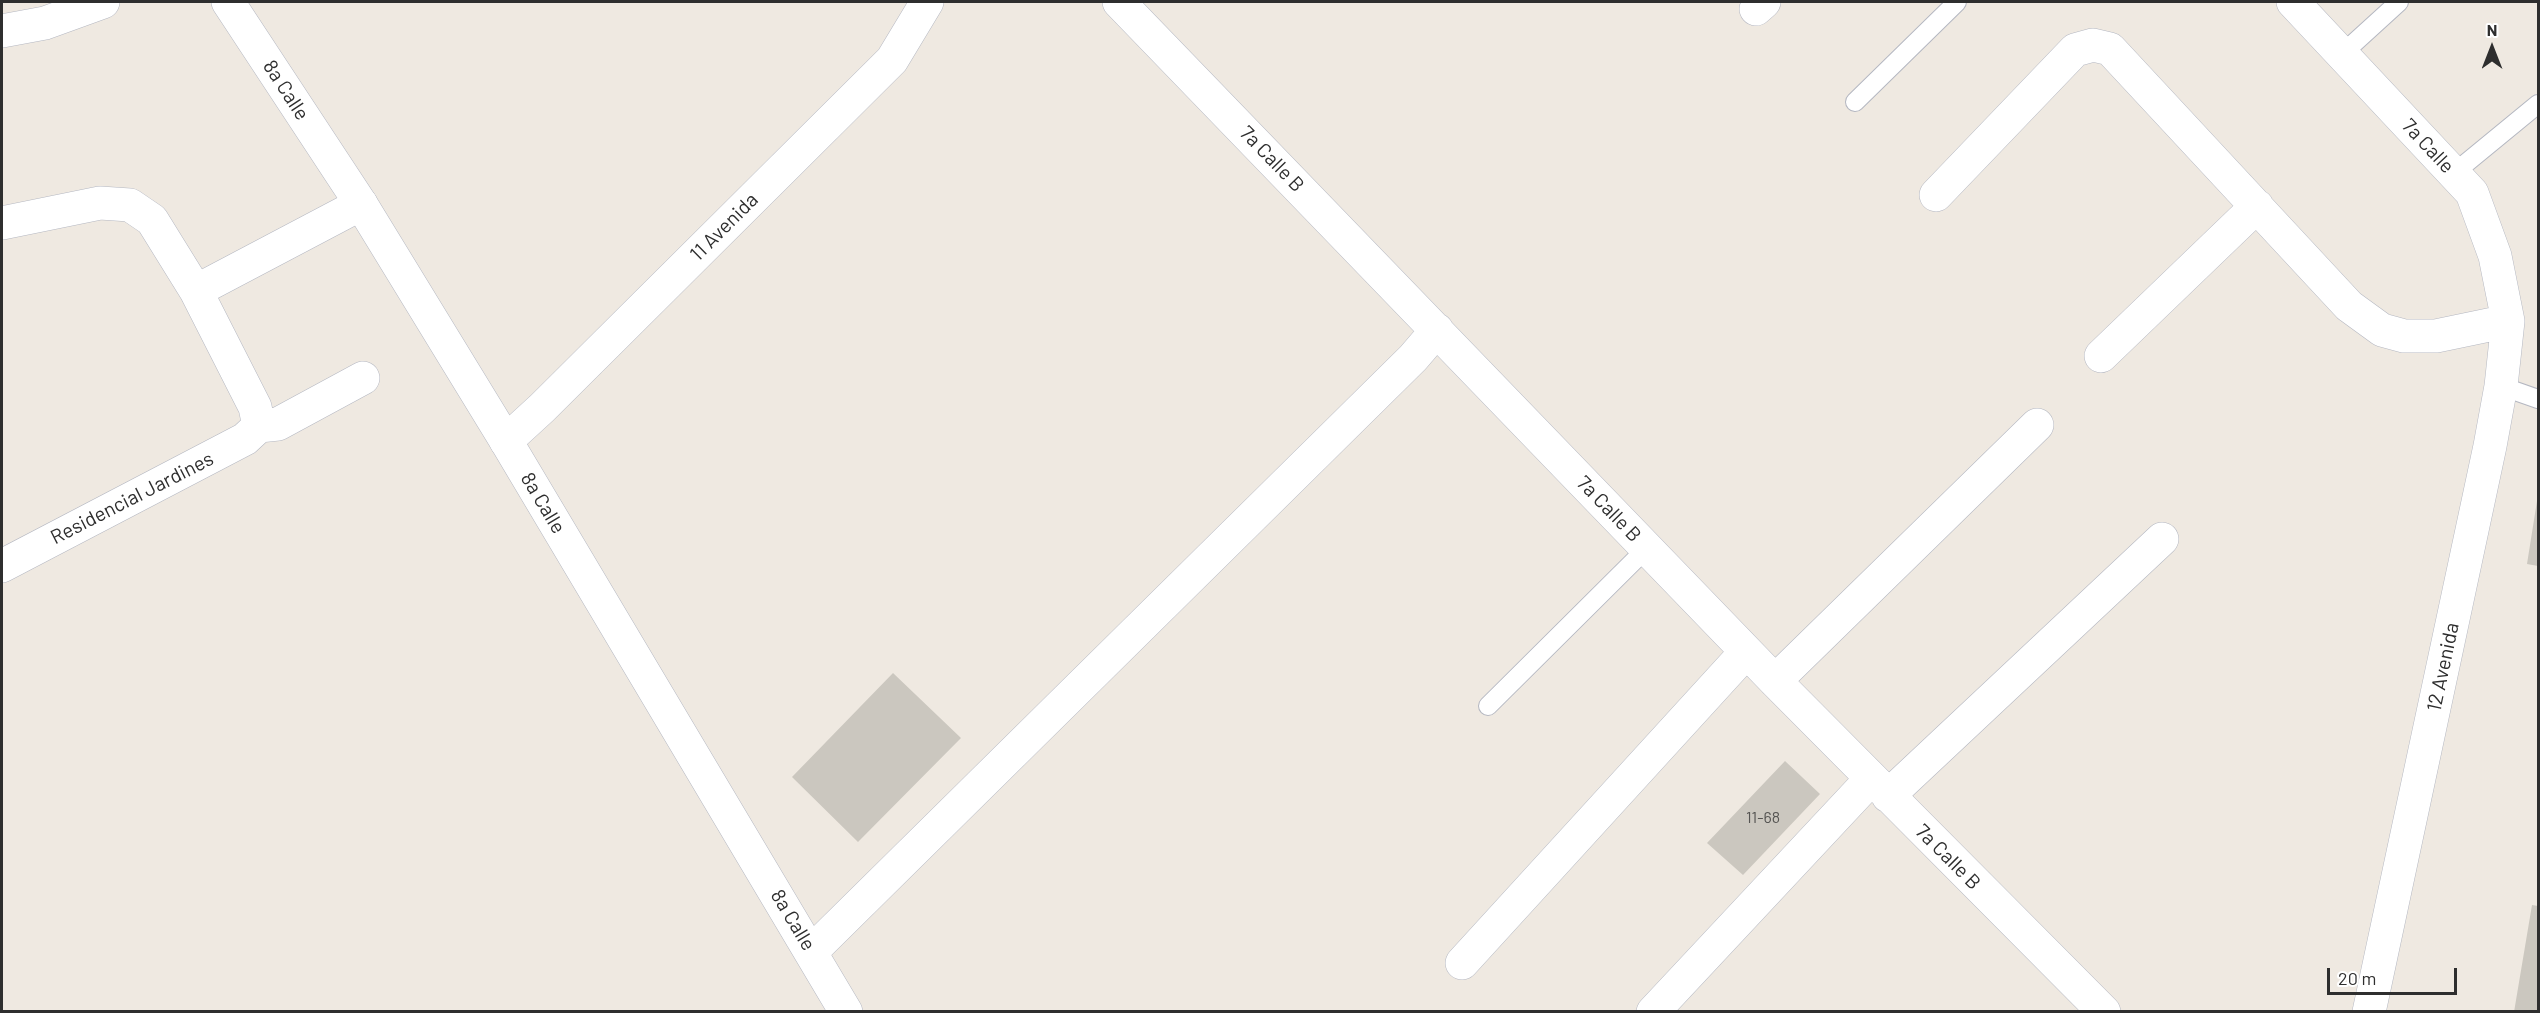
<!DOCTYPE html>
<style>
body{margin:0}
#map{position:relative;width:2540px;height:1013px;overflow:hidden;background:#efe9e1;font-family:Barlow,sans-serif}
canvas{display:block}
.frame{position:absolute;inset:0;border:3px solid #2e2e2e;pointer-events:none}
.north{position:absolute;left:2462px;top:18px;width:60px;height:60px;-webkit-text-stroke:4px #fff;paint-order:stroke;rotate:0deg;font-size:16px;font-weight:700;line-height:24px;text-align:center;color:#2e2e2e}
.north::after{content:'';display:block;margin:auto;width:21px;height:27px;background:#2e2e2e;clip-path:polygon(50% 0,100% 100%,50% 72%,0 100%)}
.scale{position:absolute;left:2327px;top:968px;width:130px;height:27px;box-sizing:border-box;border:3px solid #2e2e2e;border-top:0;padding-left:8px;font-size:18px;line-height:21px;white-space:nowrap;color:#2e2e2e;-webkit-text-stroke:4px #fff;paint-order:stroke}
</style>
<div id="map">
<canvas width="2540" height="1013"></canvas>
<div class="frame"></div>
<div class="north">N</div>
<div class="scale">20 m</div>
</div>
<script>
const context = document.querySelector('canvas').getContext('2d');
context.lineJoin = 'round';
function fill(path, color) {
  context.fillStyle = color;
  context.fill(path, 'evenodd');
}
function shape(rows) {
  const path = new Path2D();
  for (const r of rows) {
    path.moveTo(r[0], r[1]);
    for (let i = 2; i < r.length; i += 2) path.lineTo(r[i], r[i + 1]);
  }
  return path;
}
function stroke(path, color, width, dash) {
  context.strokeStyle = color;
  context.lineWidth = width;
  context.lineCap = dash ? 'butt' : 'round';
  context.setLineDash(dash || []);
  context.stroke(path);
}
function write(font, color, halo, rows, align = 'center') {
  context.font = font + ' Barlow,sans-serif';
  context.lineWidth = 4.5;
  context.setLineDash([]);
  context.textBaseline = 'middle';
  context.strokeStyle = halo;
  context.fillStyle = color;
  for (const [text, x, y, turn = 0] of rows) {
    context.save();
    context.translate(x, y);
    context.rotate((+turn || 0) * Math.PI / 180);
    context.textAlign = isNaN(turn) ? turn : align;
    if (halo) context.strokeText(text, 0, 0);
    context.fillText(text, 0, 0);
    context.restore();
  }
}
fill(shape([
 [2537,501,2538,502,2538,566,2527,564],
 [893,673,961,738,858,842,792,777],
 [1785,761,1820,794,1743,875,1707,843],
 [2532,905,2538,906,2538,1012,2514,1012]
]), '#cbc7bf');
const lane = shape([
 [2342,54,2399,2],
 [1855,102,1957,2],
 [2454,173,2538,104],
 [2501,386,2538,399],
 [1488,706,1646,549]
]);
const street = shape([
 [1119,2,1775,681,2104,1012],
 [2293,2,2472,193,2495,256,2508,321,2501,386,2490,446,2369,1012],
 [1756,9,1764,2],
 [2,31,45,23,103,2],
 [1936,195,2075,50,2093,45,2110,49,2349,306,2382,330,2404,336,2436,336,2508,321],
 [2,223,100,203,130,205,152,220,196,291,255,407,259,426],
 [196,291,361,204],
 [2101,356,2257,206],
 [506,441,542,408,892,60,927,2],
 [2,566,245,439,259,426,278,424,363,378],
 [1775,681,2037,425],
 [1888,796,2162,539],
 [812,951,1413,358,1437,330],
 [1462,963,1746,652],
 [1653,1012,1871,779]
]);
const secondary = shape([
 [228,2,361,204,506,441,846,1012]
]);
stroke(lane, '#b4b7c1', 20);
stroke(street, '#b4b7c1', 34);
stroke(secondary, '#b4b7c1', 34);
stroke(lane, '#fff', 18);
stroke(street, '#fff', 33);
stroke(secondary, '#fff', 33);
write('16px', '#555452', null, [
 ["11-68",1763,818]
]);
write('20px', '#2e2e2e', '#fff', [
 ["8a Calle",286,90,57],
 ["7a Calle",2428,146,47],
 ["7a Calle B",1272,159,46],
 ["11 Avenida",724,227,-45],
 ["Residencial Jardines",132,498,-27],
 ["8a Calle",543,503,59],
 ["7a Calle B",1609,509,46],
 ["12 Avenida",2443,667,-78],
 ["7a Calle B",1948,857,45],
 ["8a Calle",793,920,59]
]);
</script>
